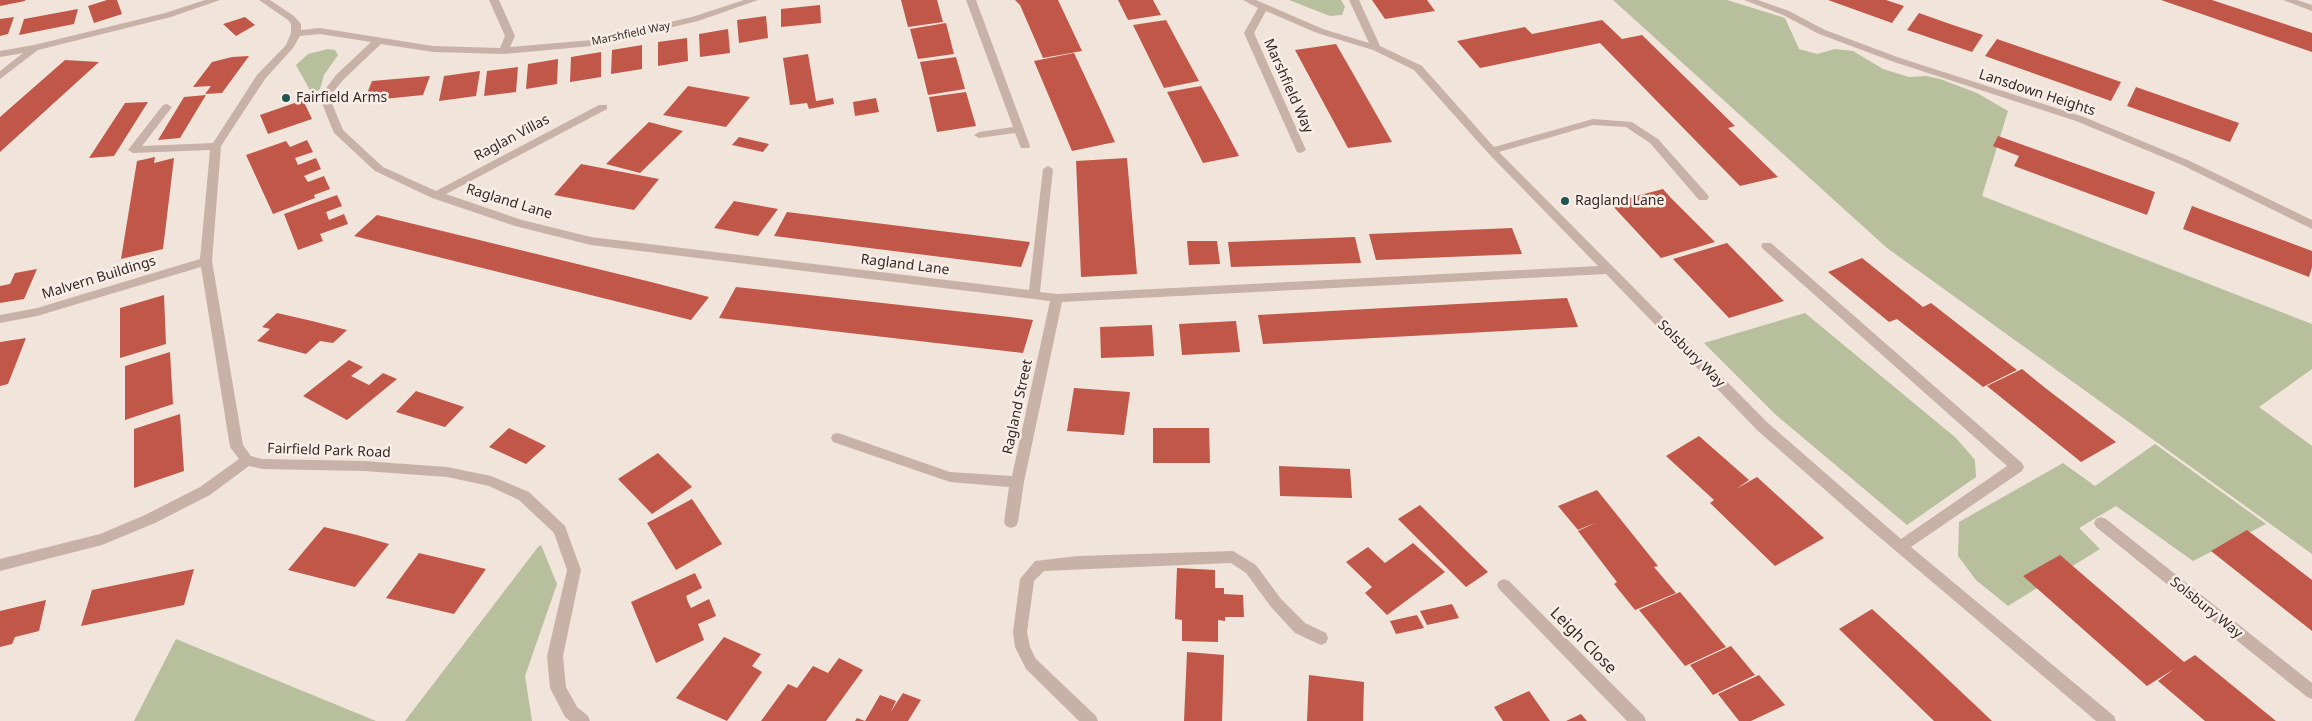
<!DOCTYPE html>
<style>
body{margin:0}
canvas{display:block;background:#f1e4db}
</style>
<canvas width="2312" height="721"></canvas>
<script>
const context = document.querySelector('canvas').getContext('2d');
context.lineJoin = 'round';
function fill(path, color) {
  context.fillStyle = color;
  context.fill(path, 'evenodd');
}
function shape(rows) {
  const path = new Path2D();
  for (const r of rows) {
    path.moveTo(r[0], r[1]);
    for (let i = 2; i < r.length; i += 2) path.lineTo(r[i], r[i + 1]);
  }
  return path;
}
function stroke(path, color, width, dash) {
  context.strokeStyle = color;
  context.lineWidth = width;
  context.lineCap = dash ? 'butt' : 'round';
  context.setLineDash(dash || []);
  context.stroke(path);
}
function write(font, color, halo, rows, align = 'center') {
  context.font = font + ' "Noto Sans",sans-serif';
  context.lineWidth = 5;
  context.setLineDash([]);
  context.textBaseline = 'middle';
  context.strokeStyle = halo;
  context.fillStyle = color;
  for (const [text, x, y, turn = 0] of rows) {
    context.save();
    context.translate(x, y);
    context.rotate((+turn || 0) * Math.PI / 180);
    context.textAlign = isNaN(turn) ? turn : align;
    if (halo) context.strokeText(text, 0, 0);
    context.fillText(text, 0, 0);
    context.restore();
  }
}
fill(shape([
 [1289,0,1341,0,1345,7,1342,15,1330,16],
 [1613,0,1727,0,1785,18,1799,49,1817,54,1835,49,1853,51,1883,69,1909,77,1926,76,1940,79,1977,93,2008,111,1982,196,2312,324,2312,369,2259,407,2312,446,2312,554,1887,248],
 [328,49,335,50,338,55,324,75,320,89,312,94,296,65,308,54],
 [1805,313,1956,438,1975,460,1976,477,1907,525,1776,415,1704,343],
 [2155,444,2266,524,2193,561,2116,506,2079,528,2100,549,2008,606,1976,580,1958,556,1959,522,2063,463,2095,486],
 [541,545,557,584,525,676,532,721,405,721,538,547],
 [176,639,376,721,134,721]
]), '#b7bf9c');
fill(shape([
 [0,0,25,0,25,1,0,6],
 [107,0,117,0,122,14,94,23,88,6],
 [901,0,937,0,943,22,908,27],
 [1015,0,1058,0,1082,51,1043,58,1020,5],
 [1118,0,1153,0,1161,15,1128,20],
 [1372,0,1427,0,1435,11,1385,19],
 [1828,0,1886,0,1904,6,1892,23],
 [2161,0,2212,0,2312,33,2312,52],
 [820,5,821,23,781,27,781,9],
 [78,9,74,24,19,35,24,19],
 [1919,13,1950,24,1983,35,1972,52,1907,30],
 [766,16,768,38,739,43,737,20],
 [14,17,8,34,0,36,0,19],
 [245,17,255,25,236,36,223,24],
 [1166,20,1182,50,1199,81,1164,88,1133,25],
 [1602,20,1622,39,1642,35,1735,126,1728,128,1778,177,1740,186,1600,43,1480,68,1457,41,1525,27,1532,34],
 [946,23,954,54,918,59,910,29],
 [728,29,730,53,700,57,699,34],
 [687,38,688,61,658,66,658,42],
 [1997,39,2058,60,2121,82,2111,101,1985,56],
 [1336,44,1351,70,1392,142,1348,148,1295,50],
 [642,45,642,69,611,74,612,50],
 [601,52,601,77,570,82,571,57],
 [1074,53,1101,111,1115,142,1072,151,1034,61],
 [808,54,816,101,833,98,834,104,809,109,807,103,790,105,783,58],
 [249,56,222,93,205,94,211,86,193,87,212,62,232,57],
 [956,57,965,89,928,95,920,62],
 [558,59,557,84,526,89,528,64],
 [65,60,99,62,0,152,0,117],
 [518,67,516,92,484,96,487,71],
 [480,71,476,96,439,101,444,76],
 [430,76,423,95,364,101,372,81],
 [688,86,750,97,726,127,663,115],
 [1201,86,1220,120,1239,156,1203,163,1167,92],
 [2136,87,2239,123,2230,142,2127,106],
 [966,92,976,126,937,132,929,97],
 [206,95,180,138,158,140,184,97],
 [876,98,879,112,855,116,853,102],
 [303,100,312,119,268,134,260,115],
 [148,102,114,156,89,158,125,103],
 [649,122,683,131,640,173,606,164],
 [1998,136,2155,192,2147,215,2014,166,2019,156,1993,146],
 [739,137,769,144,763,152,732,145],
 [307,140,313,152,295,158,298,165,316,158,321,169,304,176,308,182,324,176,330,189,314,195,315,198,273,214,246,155,286,141,290,147],
 [155,157,154,163,174,158,163,249,121,259,137,161],
 [1127,158,1137,274,1081,277,1076,161],
 [581,164,659,179,634,210,554,195],
 [1663,189,1671,198,1715,242,1661,258,1610,203],
 [337,195,342,206,326,212,329,220,344,214,348,224,320,234,323,241,298,250,284,214],
 [734,201,778,209,758,236,714,228],
 [2192,206,2312,251,2312,267,2309,277,2183,229],
 [787,212,827,217,1030,242,1021,267,774,236],
 [377,215,651,282,709,297,691,320,354,236],
 [1512,228,1522,254,1376,260,1369,234],
 [1355,237,1361,263,1231,267,1228,242],
 [1187,241,1217,241,1220,264,1189,265],
 [1727,243,1774,291,1784,301,1729,318,1673,259],
 [1862,258,1923,307,1931,303,2017,370,1983,387,1897,319,1889,322,1828,272],
 [37,269,24,299,0,303,0,286,10,284,15,273],
 [736,287,1010,317,1033,320,1023,353,719,318],
 [164,295,166,344,120,358,120,308],
 [1567,298,1578,327,1263,344,1258,315],
 [277,313,312,321,347,330,333,343,320,341,306,354,257,341,270,329,262,327],
 [1236,321,1240,352,1182,355,1179,324],
 [1152,325,1154,356,1101,358,1100,327],
 [26,338,8,384,0,386,0,342],
 [170,352,173,404,125,420,125,366],
 [349,360,363,367,351,376,369,385,383,373,397,379,347,420,303,396],
 [2022,369,2044,387,2116,442,2081,462,1987,386],
 [1074,388,1130,392,1124,435,1067,431],
 [416,391,464,407,445,427,396,412],
 [180,414,184,471,134,488,134,429],
 [509,428,546,446,526,464,489,447],
 [1153,428,1209,428,1210,463,1153,463],
 [1699,436,1749,480,1736,489,1757,477,1824,538,1775,566,1710,503,1714,500,1666,456],
 [658,453,692,487,652,514,618,479],
 [1279,466,1350,469,1352,498,1280,496],
 [1597,490,1658,566,1654,567,1676,593,1635,610,1614,584,1617,582,1578,531,1597,522,1578,530,1558,506],
 [692,499,722,544,676,570,647,523],
 [1420,505,1488,572,1466,587,1398,519],
 [324,527,357,535,389,544,355,587,288,570],
 [2247,530,2312,580,2312,631,2211,551],
 [1413,543,1445,572,1387,615,1365,593,1372,587,1346,562,1368,547,1385,563],
 [419,553,486,569,454,614,386,598],
 [2060,555,2184,662,2195,655,2276,721,2205,721,2158,681,2174,669,2147,686,2023,576],
 [1177,568,1215,570,1215,588,1224,588,1224,594,1243,595,1244,617,1225,617,1225,621,1218,620,1218,642,1182,641,1182,620,1175,619],
 [194,569,184,605,81,626,92,590],
 [695,573,702,588,686,596,688,602,691,608,709,599,716,616,698,624,704,640,656,663,631,602],
 [1680,592,1726,647,1685,666,1639,610],
 [46,600,39,631,15,637,12,644,0,647,0,611],
 [1452,604,1459,618,1427,625,1420,611],
 [1872,609,1919,652,1992,721,1934,721,1839,629],
 [1417,615,1424,628,1396,634,1390,621],
 [724,637,761,654,752,666,762,672,727,721,676,698],
 [1731,646,1755,675,1713,695,1690,665],
 [1187,652,1224,655,1222,721,1184,721],
 [839,658,863,670,826,721,761,721,788,684,797,688,813,666,828,673],
 [1309,675,1364,682,1363,721,1307,721],
 [1759,675,1785,705,1751,721,1739,721,1718,694],
 [1529,691,1550,721,1503,721,1494,707],
 [903,693,921,700,908,721,855,721,857,718,865,721,880,695,896,701,890,713],
 [1581,714,1587,721,1566,721]
]), '#c15749');
fill(shape([
 [205,0,220,0,171,17,38,50,0,79,0,71,23,53,0,57,0,51,34,45,165,13,205,0],
 [259,0,270,0,294,16,301,24,301,30,320,28,433,46,500,48,505,36,489,0,499,0,515,36,510,47,592,40,692,17,744,0,758,0,698,21,592,46,504,54,433,52,381,44,344,79,334,91,331,101,343,130,383,167,436,191,599,105,607,105,607,109,446,194,522,220,591,237,1029,290,1043,169,1048,166,1053,169,1040,292,1057,294,1598,266,1488,153,1414,70,1373,50,1317,33,1266,11,1254,33,1306,150,1301,153,1297,152,1244,33,1258,8,1243,0,1256,0,1323,29,1369,43,1349,0,1359,0,1380,46,1422,66,1494,147,1593,119,1632,122,1658,139,1707,194,1709,197,1707,200,1699,200,1650,143,1626,127,1593,125,1499,152,1768,423,1901,539,2007,466,1763,249,1761,246,1763,243,1771,243,2022,463,2024,467,2022,471,1911,547,2114,716,2116,721,2096,721,1864,524,1758,431,1606,274,1062,302,1024,482,1018,522,1016,526,1011,528,1006,526,1004,522,1009,487,950,482,833,442,831,438,833,434,838,433,950,472,1012,476,1050,301,591,245,515,226,432,198,375,171,334,133,321,101,324,91,336,75,371,42,320,34,300,36,293,48,265,79,221,146,212,261,243,445,251,456,262,459,364,461,447,467,491,476,529,492,565,526,581,570,563,656,566,687,577,707,588,716,590,721,570,721,565,717,550,688,547,656,567,570,554,533,519,500,489,486,447,477,364,471,262,469,249,466,210,495,155,523,102,545,0,571,0,559,100,534,145,515,200,487,239,459,230,447,201,267,37,316,0,323,0,315,37,308,200,259,210,150,133,153,128,150,163,105,167,104,172,107,142,146,213,143,257,75,286,45,291,33,291,24,288,20,259,0],
 [966,0,976,0,1030,146,1029,148,1021,148,1015,133,979,138,974,135,979,132,1013,127,966,0],
 [1744,0,1758,0,1789,11,1825,30,1900,58,2084,117,2190,161,2312,220,2312,229,2182,165,2076,121,1894,62,1819,34,1783,15,1744,0],
 [2283,0,2297,0,2312,5,2312,11,2283,0],
 [2101,517,2106,519,2312,683,2312,699,2307,697,2096,527,2094,523,2096,519,2101,517],
 [1233,551,1256,565,1281,599,1305,623,1326,633,1328,638,1326,643,1321,645,1295,633,1271,607,1246,573,1231,563,1044,571,1034,581,1027,632,1030,647,1036,659,1096,716,1098,721,1079,721,1026,669,1015,647,1013,632,1020,579,1035,561,1078,556,1233,551],
 [1504,579,1509,581,1644,716,1646,721,1627,721,1499,589,1497,585,1499,581,1504,579]
]), '#c8b2a8');
for (const [x, y, r, color] of [
 [286,98,5,"#1f5551"],
 [1565,201,5,"#1f5551"]
]) {
  const dot = new Path2D();
  dot.arc(x, y, r, 0, 2 * Math.PI);
  context.fillStyle = color;
  context.fill(dot);
  stroke(dot, '#f8eee7', 2);
}
write('11px', '#352a28', '#f8eee7', [
 ["Marshfield Way",631,34,-12]
]);
write('14px', '#352a28', '#f8eee7', [
 ["Marshfield Way",1288,86,66],
 ["Lansdown Heights",2037,93,18],
 ["Raglan Villas",512,138,-28],
 ["Ragland Lane",509,202,17],
 ["Ragland Lane",905,265,7],
 ["Malvern Buildings",99,278,-17],
 ["Solsbury Way",1691,354,45],
 ["Ragland Street",1018,407,-78],
 ["Fairfield Park Road",329,451,2],
 ["Solsbury Way",2206,608,39]
]);
write('14px', '#352a28', '#f8eee7', [
 ["Fairfield Arms",296,98],
 ["Ragland Lane",1575,201]
], 'left');
write('16px', '#352a28', '#f8eee7', [
 ["Leigh Close",1583,641,45]
]);
</script>
